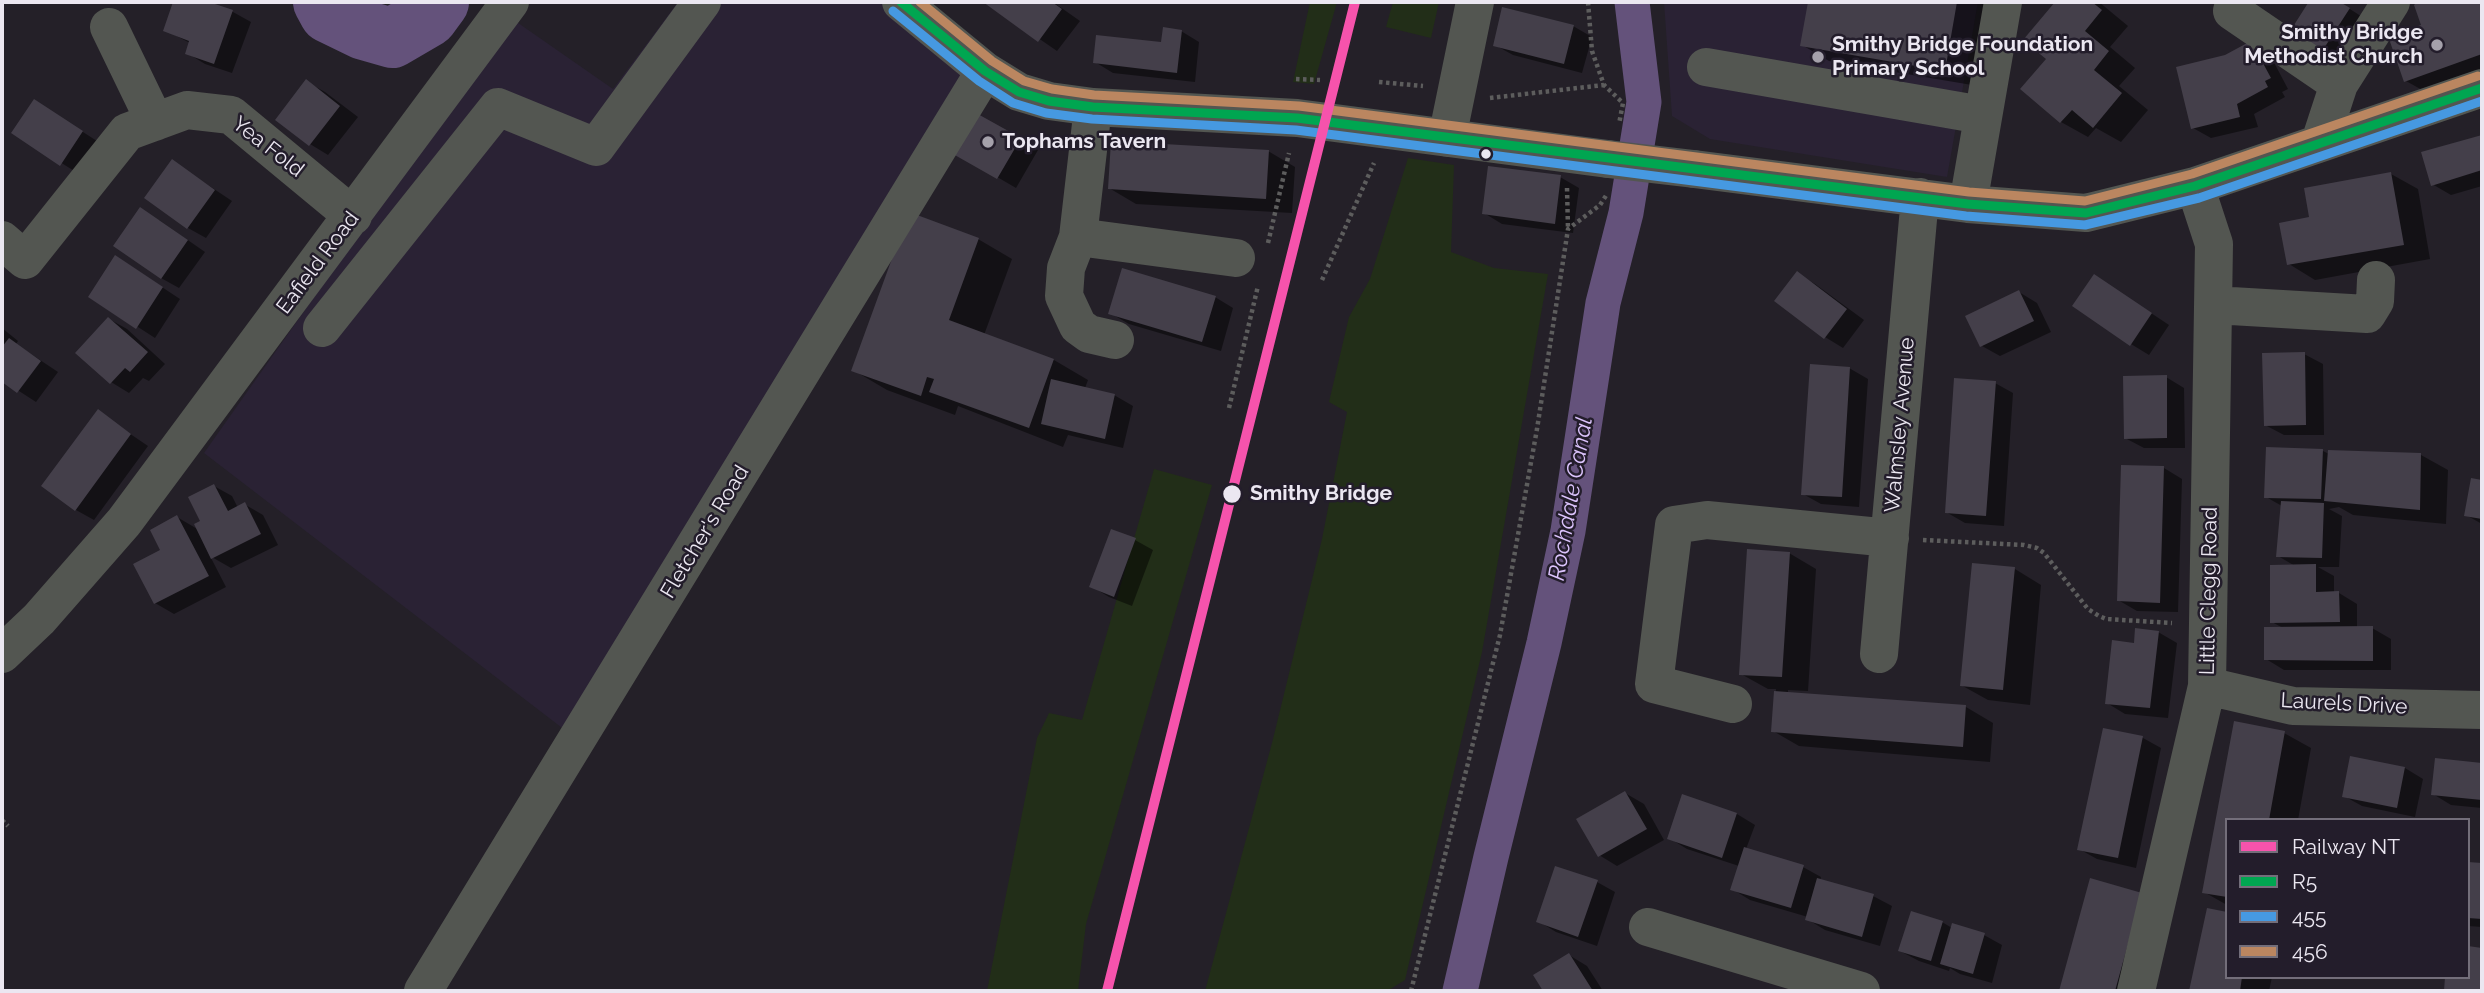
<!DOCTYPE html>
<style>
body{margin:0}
#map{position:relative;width:2484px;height:993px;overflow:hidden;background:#242028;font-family:Raleway,sans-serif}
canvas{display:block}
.frame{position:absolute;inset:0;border:4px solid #ebe7f1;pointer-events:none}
.legend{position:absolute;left:2225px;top:818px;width:245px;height:161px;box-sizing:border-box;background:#231d2b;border:2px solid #736e7a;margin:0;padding:9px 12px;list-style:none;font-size:21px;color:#ebe7f1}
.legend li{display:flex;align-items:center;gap:14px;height:35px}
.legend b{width:35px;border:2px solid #736e7a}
</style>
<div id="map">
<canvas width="2484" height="993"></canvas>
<div class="frame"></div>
<ul class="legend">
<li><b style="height:9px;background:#f653ac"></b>Railway NT</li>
<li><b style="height:9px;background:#00a651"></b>R5</li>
<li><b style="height:9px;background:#4699e1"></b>455</li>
<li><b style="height:9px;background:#bb8660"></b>456</li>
</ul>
</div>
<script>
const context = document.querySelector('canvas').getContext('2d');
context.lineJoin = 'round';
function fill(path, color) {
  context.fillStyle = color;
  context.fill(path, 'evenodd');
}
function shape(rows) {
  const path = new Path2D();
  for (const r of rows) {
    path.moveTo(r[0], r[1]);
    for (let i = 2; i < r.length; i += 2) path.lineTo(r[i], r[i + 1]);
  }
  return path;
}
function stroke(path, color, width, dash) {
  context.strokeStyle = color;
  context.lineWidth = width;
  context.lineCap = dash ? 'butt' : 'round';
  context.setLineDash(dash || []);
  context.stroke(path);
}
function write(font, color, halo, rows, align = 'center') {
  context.font = font + ' Raleway,sans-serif';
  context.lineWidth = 5;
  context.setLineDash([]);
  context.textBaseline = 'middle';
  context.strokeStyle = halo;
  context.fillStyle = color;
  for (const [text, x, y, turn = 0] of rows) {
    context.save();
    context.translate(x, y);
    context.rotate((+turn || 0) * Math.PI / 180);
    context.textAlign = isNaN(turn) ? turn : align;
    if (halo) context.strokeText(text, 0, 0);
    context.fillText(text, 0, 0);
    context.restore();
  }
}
fill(shape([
 [678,2,885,2,974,74,570,734,204,453,511,18,613,89],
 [1664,2,1978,2,1947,177,1710,139,1672,116]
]), '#2a2234');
fill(shape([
 [1310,2,1337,2,1314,84,1293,82],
 [1393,2,1439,2,1431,38,1386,27],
 [1408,158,1454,165,1451,252,1494,268,1548,274,1482,652,1405,980,1387,991,1205,991,1272,743,1322,539,1347,412,1329,402,1349,317,1370,279],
 [1154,469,1212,485,1086,924,1078,991,987,991,1037,738,1049,713,1082,720]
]), '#222e18');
fill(shape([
 [175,2,204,2,233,12,251,22,232,73,205,64,187,53,190,43,165,30],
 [986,2,1053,2,1080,21,1057,51],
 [1810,2,1986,2,1972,85,1829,61,1802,45],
 [2057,2,2099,2,2128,26,2110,47,2135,68,2119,86,2148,110,2121,142,2096,128,2088,137,2061,122,2023,89,2048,59,2025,40],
 [2309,2,2339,2,2367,20,2338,65,2320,55],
 [2419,2,2482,2,2482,78,2433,96,2406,81,2423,26,2416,5],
 [1573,26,1592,37,1582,73,1513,55,1495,45],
 [1181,31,1199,42,1195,82,1113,73,1095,62,1163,44],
 [2251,43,2269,53,2288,89,2282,92,2285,97,2254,114,2258,127,2211,138,2193,128,2225,57],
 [307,82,325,92,358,117,328,155,310,144],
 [52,112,100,143,79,174,14,133],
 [977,115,1038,150,1016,188,956,153],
 [2482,137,2482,186,2451,195,2432,184],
 [1268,151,1295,167,1292,213,1136,204,1109,188],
 [172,161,232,201,206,238,188,228],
 [2391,174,2418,189,2430,259,2315,280,2289,264,2311,219],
 [1560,177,1579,188,1573,233,1502,224,1484,213],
 [159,220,205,252,179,288,161,278],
 [978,239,1012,259,984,335,1054,360,1088,380,1085,388,1114,395,1133,406,1123,448,1068,435,1063,447,958,406,955,415,887,390,853,370],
 [133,268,180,299,155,338,90,296],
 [1797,273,1815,284,1864,320,1843,348,1825,337,1777,301],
 [2112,287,2169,325,2149,355,2131,344],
 [2019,292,2037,303,2051,332,2000,356,1982,346],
 [1215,297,1233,308,1221,351,1129,324,1110,313],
 [2481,317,2482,317,2482,352],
 [109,319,127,329,165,364,149,381,143,378,129,393,111,382],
 [2,328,18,341,16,344,58,372,36,402,2,380],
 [2304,354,2323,364,2324,435,2284,435,2265,425],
 [1849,368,1868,379,1859,507,1821,504,1803,494],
 [2166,377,2184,388,2185,448,2144,448,2125,438],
 [1995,383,2013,393,2004,526,1965,523,1946,512],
 [98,412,148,446,94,520,76,510],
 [2323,451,2329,454,2329,452,2421,455,2448,470,2446,524,2353,515,2339,507,2329,509,2342,516,2339,567,2318,567,2334,576,2334,593,2339,593,2357,604,2357,628,2372,628,2391,639,2391,670,2284,670,2266,659,2283,628,2272,622,2295,566,2278,556,2282,506,2266,497],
 [2164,468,2182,479,2178,612,2137,611,2118,600],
 [2472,480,2482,482,2482,524,2466,515],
 [214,486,232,496,238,508,244,504,263,515,278,545,231,568,210,556,226,587,174,614,155,603,163,550,177,517,199,530],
 [1135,540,1153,550,1132,606,1109,597,1091,586],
 [1789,553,1816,569,1808,691,1788,690,1788,693,1966,707,1993,723,1990,762,1799,746,1773,731,1776,689,1768,689,1741,674],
 [2015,569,2041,585,2030,705,1988,700,1961,685],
 [2158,632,2177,643,2168,718,2125,714,2107,703],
 [2235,723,2284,733,2311,748,2298,820,2227,820,2227,905,2204,892],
 [2104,730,2143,738,2161,748,2136,868,2097,859,2079,849],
 [2436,760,2482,764,2482,808,2451,805,2433,794],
 [2405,768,2423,779,2415,817,2362,806,2344,796],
 [1625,793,1644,804,1664,840,1617,866,1599,855],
 [1683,796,1737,814,1755,825,1746,849,1803,867,1821,877,1820,881,1873,896,1892,906,1880,946,1825,930,1807,919,1808,917,1750,900,1732,889,1739,866,1687,849,1669,838],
 [2468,864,2482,865,2482,927,2468,926],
 [2091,881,2135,991,2061,991],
 [1597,882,1615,892,1597,946,1556,932,1538,921],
 [2208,910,2227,977,2272,977,2269,991,2191,991],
 [1942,922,1952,928,1984,935,2002,945,1992,983,1960,974,1950,968,1949,971,1919,961,1900,951],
 [1569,955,1587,966,1603,991,1545,991,1536,976]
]), '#0007');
stroke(shape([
 [1460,991,1491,857,1544,643,1568,531,1603,303,1626,213,1644,102,1632,2]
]), '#64527b', 35);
stroke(shape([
 [323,2,329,13,364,30,392,38,428,17,439,2]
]), '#64527b', 60);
fill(shape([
 [173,2,209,2,233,10,214,64,185,54,189,41,163,31],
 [983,2,1052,2,1062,9,1038,42],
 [1808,2,1957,2,1945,71,1800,46],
 [2055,2,2092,2,2102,10,2085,31,2109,51,2094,70,2122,93,2093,128,2072,110,2060,123,2020,89,2046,59,2023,40],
 [2306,2,2340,2,2350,8,2319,56,2287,36,2308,3],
 [2417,2,2482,2,2482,54,2404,82,2388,36,2421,25,2414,5],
 [1502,7,1574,25,1564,64,1493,46],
 [1163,27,1182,30,1177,73,1093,63,1096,35,1161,42],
 [2251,41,2271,78,2265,81,2268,87,2237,104,2240,117,2191,129,2176,67,2225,55],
 [306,79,340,106,309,146,275,120],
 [34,99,83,131,60,166,11,133],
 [976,113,1021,138,997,179,953,154],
 [2482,135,2482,170,2431,186,2421,152],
 [1111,141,1269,150,1266,199,1108,189],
 [172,159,215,190,187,229,144,198],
 [1488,166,1561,175,1555,224,1482,214],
 [2391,172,2404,245,2287,265,2279,223,2309,217,2304,188],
 [140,207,188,240,161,279,113,246],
 [909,212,979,238,949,320,1054,359,1029,428,929,392,934,379,927,377,921,396,851,371],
 [115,255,163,287,136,329,88,297],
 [1122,268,1216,296,1202,342,1108,314],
 [1797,271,1847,309,1824,339,1774,301],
 [2094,274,2152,313,2130,346,2072,306],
 [2019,290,2034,321,1980,347,1965,316],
 [108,317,148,352,130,372,125,368,110,384,75,353],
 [9,338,41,361,17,393,2,382,2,347],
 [2305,352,2306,425,2264,426,2262,353],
 [1810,364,1850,367,1842,497,1801,495],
 [2167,375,2167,438,2124,439,2123,376],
 [1954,378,1996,381,1986,516,1945,513],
 [1051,379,1115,394,1105,439,1041,424],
 [98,409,131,434,75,511,41,486],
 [2266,447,2323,449,2321,499,2264,498],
 [2328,450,2421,453,2420,510,2324,501],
 [2121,465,2164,466,2160,603,2117,601],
 [2471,478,2482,480,2482,519,2464,516],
 [214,484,228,511,245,502,261,534,211,559,194,524,200,521,188,497],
 [2281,501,2324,503,2322,558,2276,557],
 [177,515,209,576,154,604,133,564,160,550,150,530],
 [1111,529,1136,538,1114,597,1089,587],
 [1747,549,1790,552,1782,677,1739,675],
 [1972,563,2015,567,2003,690,1960,686],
 [2316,564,2316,592,2339,591,2340,622,2270,623,2270,565],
 [2373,626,2373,661,2264,660,2264,627],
 [2135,628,2159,631,2150,708,2105,704,2112,640,2134,643],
 [1774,691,1966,705,1963,747,1771,732],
 [2234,721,2285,731,2269,820,2227,820,2227,897,2202,893],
 [2103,728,2143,736,2118,858,2077,850],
 [2350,756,2405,767,2397,808,2342,797],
 [2435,758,2482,763,2482,800,2431,795],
 [1625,791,1647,829,1598,857,1576,819],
 [1682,794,1737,813,1722,858,1667,839],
 [1744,847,1804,865,1791,908,1730,890],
 [2468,862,2482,863,2482,919,2468,918],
 [1555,866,1598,880,1578,937,1536,922],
 [1817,878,1874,894,1862,937,1805,920],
 [2090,878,2142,893,2115,991,2059,991],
 [2207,908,2227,912,2227,977,2242,977,2240,991,2189,991],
 [1911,911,1943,921,1931,961,1898,951],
 [1952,923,1985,933,1973,974,1940,964],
 [2468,946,2482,948,2482,991,2444,991,2445,977,2468,977],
 [1569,953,1593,991,1543,991,1533,975]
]), '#443f4a');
stroke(shape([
 [1588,2,1592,51,1604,85,1623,103,1619,124],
 [1296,79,1320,80],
 [1379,82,1423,86],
 [1490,98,1604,85],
 [1567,188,1568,229],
 [1268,243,1289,153],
 [1322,280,1374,163],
 [1229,408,1258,286],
 [1923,540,2024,545,2037,548,2044,553,2088,609,2099,616,2106,619,2172,623],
 [2,820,8,826],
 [1411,991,1500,635,1537,429,1568,229,1600,205,1607,194]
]), '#5d5d5d', 4.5, [3.5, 3.5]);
stroke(shape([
 [901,2,985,71,1019,92,1049,101,1093,107,1297,118,1608,159],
 [2232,11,2339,84],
 [109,27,155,122],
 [1706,67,1982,115],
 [1093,107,1078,237,1066,268,1064,296,1078,326,1089,334,1115,340],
 [1447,138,1475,2],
 [2320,142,2339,84,2391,2],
 [1694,169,1968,204,2086,213,2195,186,2482,88],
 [1968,204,2003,2],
 [1078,237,1236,258],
 [2,240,25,260,127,132,187,110,231,115,353,216],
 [2214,305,2367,314,2375,301,2376,280],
 [322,328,498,107,596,147,702,2],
 [2,654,39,619,124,522,510,2],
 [1879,654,1920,197],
 [2207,686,2293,706,2482,710],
 [1733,704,1654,684,1674,525,1707,520,1890,538],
 [1648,927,1861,991],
 [423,991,985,71],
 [2136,991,2207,686,2214,244,2195,186]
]), '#535651', 38);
stroke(shape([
 [1608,159,1694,169]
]), '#535651', 38);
stroke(shape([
 [901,2,985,71,1019,92,1049,101,1093,107,1297,118,1968,204,2086,213,2195,186,2482,88]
]), '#00a651', 9);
stroke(shape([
 [893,11,979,81,1013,103,1046,113,1092,119,1296,130,1966,216,2085,225,2199,198,2482,101]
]), '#4699e1', 9);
stroke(shape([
 [920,2,992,61,1024,81,1052,89,1094,95,1299,106,1969,192,2085,201,2192,174,2478,76]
]), '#bb8660', 9);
stroke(shape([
 [1107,991,1355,2]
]), '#f653ac', 10);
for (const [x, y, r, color] of [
 [2437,45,7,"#a5a1ab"],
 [1818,57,7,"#a5a1ab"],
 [988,142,7,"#a5a1ab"],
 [1486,154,6,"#ebe7f1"],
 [1232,494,10,"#ebe7f1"]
]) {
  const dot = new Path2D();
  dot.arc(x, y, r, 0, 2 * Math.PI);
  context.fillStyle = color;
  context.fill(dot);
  stroke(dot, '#231d2b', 2.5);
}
write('bold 21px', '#ebe7f1', '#231d2b', [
 ["Smithy Bridge",2423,33,"right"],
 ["Methodist Church",2423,57,"right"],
 ["Smithy Bridge Foundation",1832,45],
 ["Primary School",1832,69],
 ["Tophams Tavern",1002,142]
], 'left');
write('21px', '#ebe7f1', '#231d2b', [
 ["Yea Fold",268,147,38],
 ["Eafield Road",318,263,-53],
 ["Walmsley Avenue",1900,425,-85],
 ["Fletcher's Road",705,532,-59],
 ["Little Clegg Road",2209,591,-89],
 ["Laurels Drive",2344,704,3]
]);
write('bold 21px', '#ebe7f1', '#231d2b', [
 ["Smithy Bridge",1250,494]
], 'left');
write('italic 23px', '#dbc3fc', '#231d2b', [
 ["Rochdale Canal",1571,499,-80]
]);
</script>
